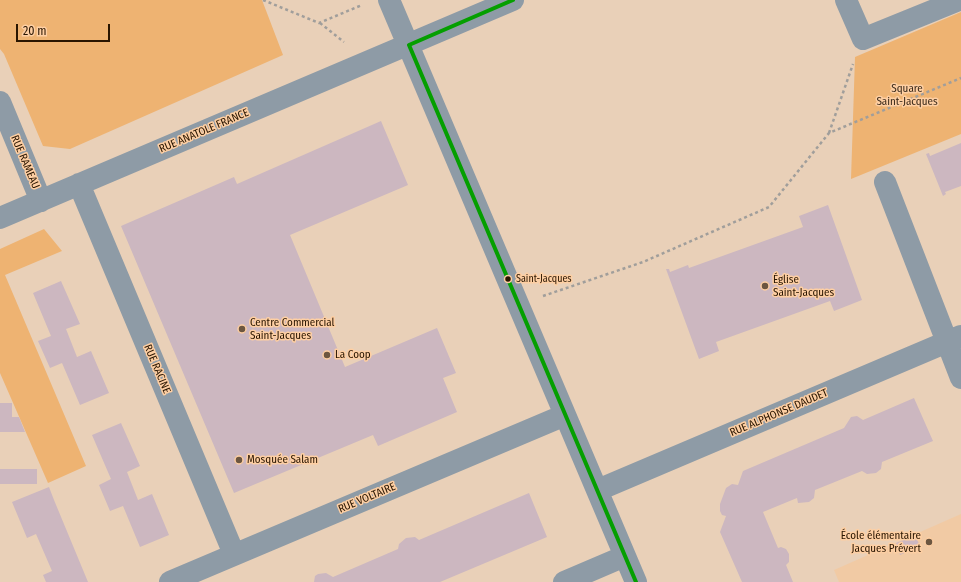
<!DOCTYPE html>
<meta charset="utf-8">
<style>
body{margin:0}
#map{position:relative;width:961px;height:582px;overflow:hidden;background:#e9d0b8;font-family:"Fira Sans Condensed",sans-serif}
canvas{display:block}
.scale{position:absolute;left:16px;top:24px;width:94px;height:18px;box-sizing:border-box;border:2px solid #291500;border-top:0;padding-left:5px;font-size:12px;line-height:14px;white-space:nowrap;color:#291500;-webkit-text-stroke:3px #fecfa3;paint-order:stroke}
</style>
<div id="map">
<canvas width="961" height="582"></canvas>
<div class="scale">20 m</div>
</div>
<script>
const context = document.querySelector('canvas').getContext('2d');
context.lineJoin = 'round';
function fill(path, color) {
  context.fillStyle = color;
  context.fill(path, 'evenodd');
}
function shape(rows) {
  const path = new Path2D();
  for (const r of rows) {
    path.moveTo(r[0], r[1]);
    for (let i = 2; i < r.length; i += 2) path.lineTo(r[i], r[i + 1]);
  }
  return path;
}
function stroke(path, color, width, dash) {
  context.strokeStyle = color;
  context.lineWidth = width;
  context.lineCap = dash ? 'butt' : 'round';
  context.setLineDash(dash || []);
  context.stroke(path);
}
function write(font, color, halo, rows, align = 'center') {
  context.font = font + ' "Fira Sans Condensed",sans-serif';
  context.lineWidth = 3;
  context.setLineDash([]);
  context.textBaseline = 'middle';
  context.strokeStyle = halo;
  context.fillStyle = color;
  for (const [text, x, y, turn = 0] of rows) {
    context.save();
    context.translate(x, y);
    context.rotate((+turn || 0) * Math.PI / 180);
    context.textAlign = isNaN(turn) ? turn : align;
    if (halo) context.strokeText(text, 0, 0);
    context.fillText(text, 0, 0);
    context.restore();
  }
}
fill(shape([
 [961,514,961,582,839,582,834,570]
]), '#f1caa4');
fill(shape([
 [0,0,262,0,283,55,70,149,43,146,4,54,0,49],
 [961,12,961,134,851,179,855,57],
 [44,229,62,251,5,275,86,466,48,483,0,373,0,249]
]), '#eeb372');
fill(shape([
 [381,121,408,185,290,235,345,367,437,328,456,373,443,378,457,412,378,446,373,435,234,493,121,226,234,177,237,184],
 [961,143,961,186,945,192,946,194,943,196,926,154,929,153,930,156],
 [828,205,862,300,834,311,830,301,716,342,719,351,699,359,666,269,669,269,670,272,688,265,689,268,803,227,799,216],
 [61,281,80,324,66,329,77,357,91,351,109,393,80,405,62,363,50,368,38,341,51,336,33,293],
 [914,398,933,441,882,462,881,469,876,473,867,474,862,471,815,490,814,498,809,502,798,503,797,498,763,512,778,548,781,547,786,549,789,554,789,562,786,565,793,582,742,582,720,532,726,516,722,515,720,511,720,504,726,488,732,484,738,485,743,471,844,428,851,417,857,416,863,420],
 [0,403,12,403,12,417,19,417,25,432,0,432],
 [121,423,140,466,127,472,138,500,152,494,169,535,140,547,123,506,110,511,99,485,111,479,92,435],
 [0,469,37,469,37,484,0,484],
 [49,487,54,500,88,582,46,582,43,575,52,571,36,534,27,538,12,502],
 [529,493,547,537,440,582,314,582,315,576,318,574,326,573,333,577,398,549,399,544,406,538,415,537,419,540],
 [915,535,920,546,900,555,896,543]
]), '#ccb7c0');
stroke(shape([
 [263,0,319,23,362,5],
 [320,23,344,42],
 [829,133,853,64],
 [543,296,643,262,769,207,829,133,961,78]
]), '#a09e9b', 2.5, [3, 3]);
stroke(shape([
 [389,0,636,582],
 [846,0,863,39,959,0],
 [0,102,41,201],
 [885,182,961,378],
 [79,184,234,554],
 [0,218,513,0],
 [598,490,961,336],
 [170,582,565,415],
 [564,582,625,556]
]), '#8e9ba6', 22);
stroke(shape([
 [409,45,636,582],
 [409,45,513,0]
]), '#049f00', 4);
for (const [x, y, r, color] of [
 [508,279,3.5,"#291500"],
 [765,286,4,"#6c5640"],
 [242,329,4,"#6c5640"],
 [327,355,4,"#6c5640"],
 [239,460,4,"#6c5640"],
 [929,542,4,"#6c5640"]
]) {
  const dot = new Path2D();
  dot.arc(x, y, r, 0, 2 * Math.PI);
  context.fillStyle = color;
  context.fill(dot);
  stroke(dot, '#fecfa3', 1.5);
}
write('10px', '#291500', '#fecfa3', [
 ["Saint-Jacques",516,279]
], 'left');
write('11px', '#3b2a1a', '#fecfa3', [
 ["Square",907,89],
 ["Saint-Jacques",907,102]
]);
write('11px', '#291500', '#fecfa3', [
 ["RUE ANATOLE FRANCE",204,131,-23],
 ["RUE RAMEAU",25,162,67],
 ["RUE RACINE",157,369,67],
 ["RUE ALPHONSE DAUDET",779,413,-23],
 ["RUE VOLTAIRE",367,498,-23]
]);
write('11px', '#291500', '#fecfa3', [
 ["Église",773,280],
 ["Saint-Jacques",773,293],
 ["Centre Commercial",250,323],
 ["Saint-Jacques",250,336],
 ["La Coop",335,355],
 ["Mosquée Salam",247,460],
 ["École élémentaire",921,536,"right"],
 ["Jacques Prévert",921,549,"right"]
], 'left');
</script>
